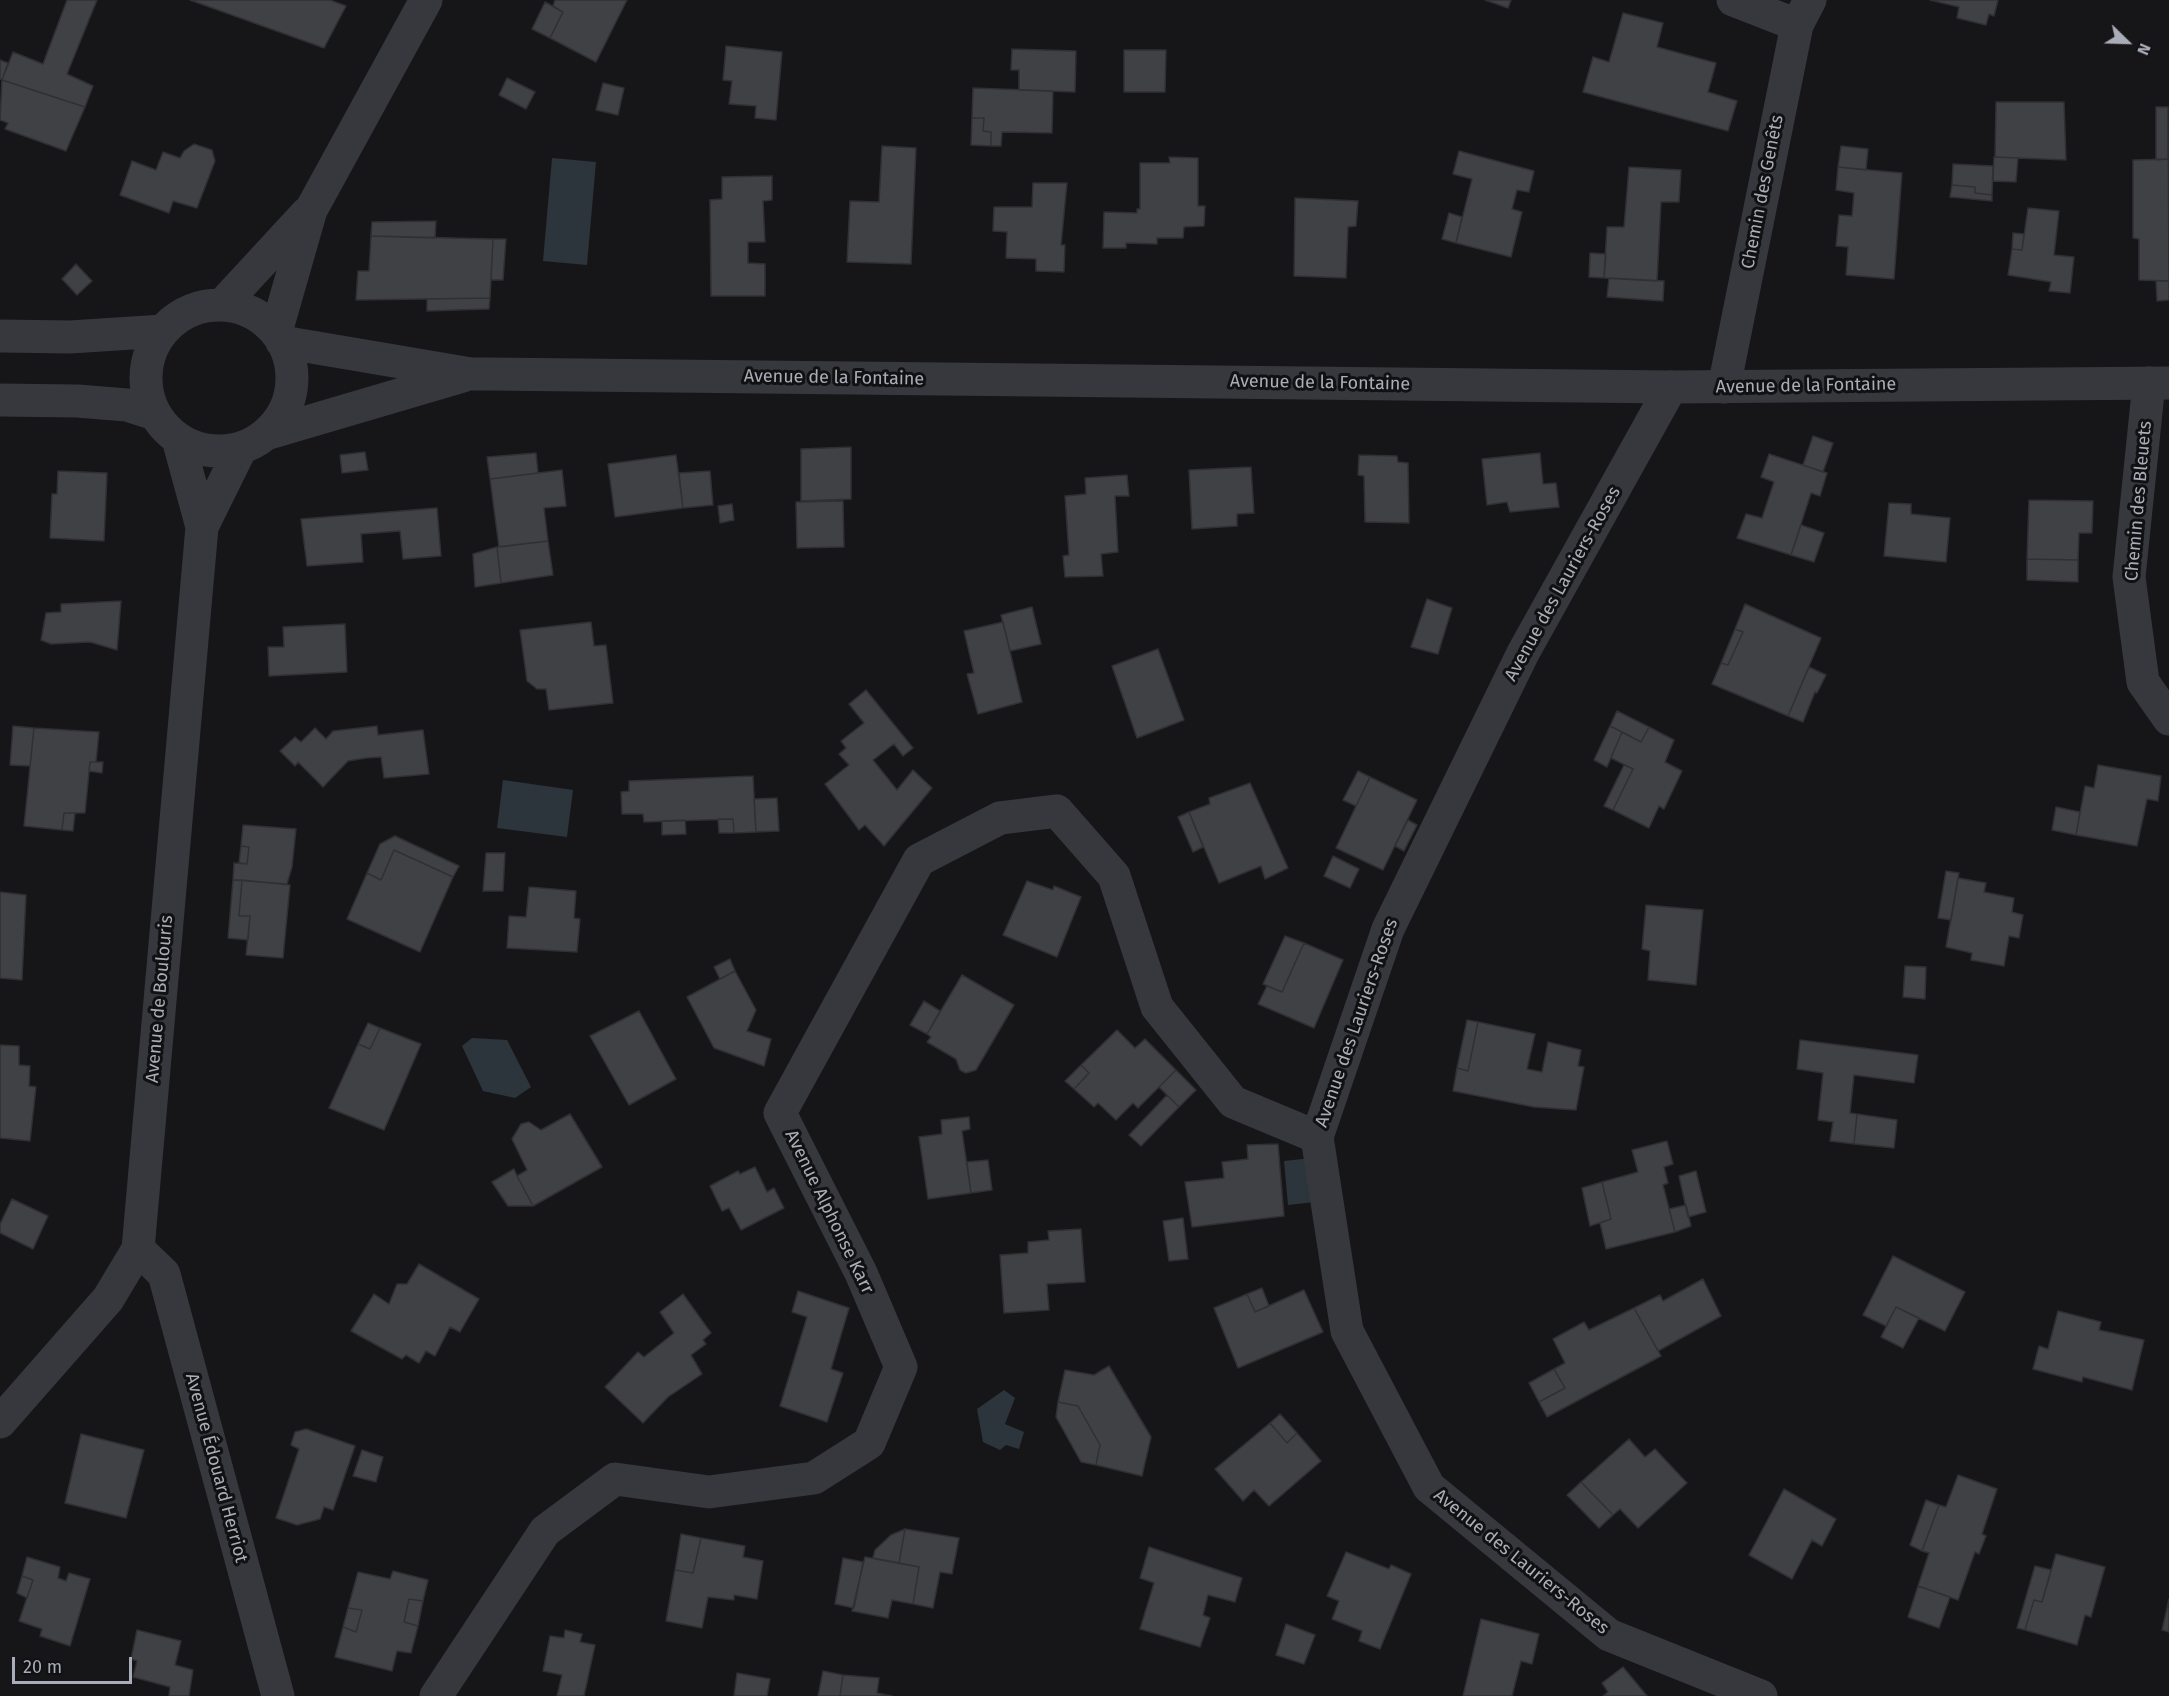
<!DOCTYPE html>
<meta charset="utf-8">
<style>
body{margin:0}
#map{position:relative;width:2169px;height:1696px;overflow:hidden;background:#161618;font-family:"Fira Sans",sans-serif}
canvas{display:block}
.north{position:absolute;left:2097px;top:12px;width:60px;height:60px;-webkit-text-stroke:4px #111113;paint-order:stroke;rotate:113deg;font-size:16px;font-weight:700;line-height:24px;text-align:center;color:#a8adb8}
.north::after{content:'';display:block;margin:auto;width:21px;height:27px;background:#a8adb8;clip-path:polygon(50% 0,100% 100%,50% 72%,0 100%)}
.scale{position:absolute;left:12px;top:1657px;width:120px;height:27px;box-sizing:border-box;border:3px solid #a8adb8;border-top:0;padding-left:8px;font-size:18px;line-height:21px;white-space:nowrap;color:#a8adb8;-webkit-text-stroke:4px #111113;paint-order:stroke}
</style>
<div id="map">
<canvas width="2169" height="1696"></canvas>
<div class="north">N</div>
<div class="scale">20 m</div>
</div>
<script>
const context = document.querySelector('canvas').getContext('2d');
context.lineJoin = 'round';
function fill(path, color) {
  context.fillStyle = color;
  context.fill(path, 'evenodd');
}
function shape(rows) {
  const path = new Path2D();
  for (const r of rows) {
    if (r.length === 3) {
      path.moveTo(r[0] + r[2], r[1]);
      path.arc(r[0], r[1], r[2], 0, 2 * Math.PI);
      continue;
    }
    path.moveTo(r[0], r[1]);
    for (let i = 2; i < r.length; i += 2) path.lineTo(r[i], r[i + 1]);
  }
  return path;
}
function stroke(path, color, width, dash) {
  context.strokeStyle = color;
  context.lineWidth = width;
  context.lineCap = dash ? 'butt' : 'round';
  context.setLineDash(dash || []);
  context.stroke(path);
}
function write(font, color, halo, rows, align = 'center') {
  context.font = font + ' "Fira Sans",sans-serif';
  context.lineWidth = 6;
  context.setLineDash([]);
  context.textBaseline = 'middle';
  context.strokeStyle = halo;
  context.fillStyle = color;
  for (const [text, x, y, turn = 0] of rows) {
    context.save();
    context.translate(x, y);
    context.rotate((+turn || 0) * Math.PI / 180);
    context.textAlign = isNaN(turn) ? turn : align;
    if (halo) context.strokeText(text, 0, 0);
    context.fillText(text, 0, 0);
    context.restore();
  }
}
fill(shape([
 [552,158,596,162,587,265,543,261],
 [503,780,573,790,567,837,497,828],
 [472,1038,507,1040,531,1087,515,1098,483,1091,462,1046],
 [1311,1158,1315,1202,1288,1205,1284,1161],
 [1004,1390,1015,1398,1005,1424,1024,1432,1019,1449,1006,1445,1000,1450,983,1442,977,1409]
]), '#2c353c');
const building = shape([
 [67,0,97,0,67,74,93,86,85,107,2,80,13,52,43,64,67,0],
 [190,0,330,0,346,6,324,48,190,0],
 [555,0,627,0,596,62,550,38,563,12,553,6,555,0],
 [1485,0,1511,0,1508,8,1485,0],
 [1930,0,1998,0,1994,16,1989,14,1986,25,1957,18,1959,7,1930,0],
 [545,2,563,12,550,38,532,29,545,2],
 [1623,13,1663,23,1657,47,1716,63,1708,92,1737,101,1728,131,1583,92,1593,57,1609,62,1623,13],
 [726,46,782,52,776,120,755,118,756,106,729,104,732,81,723,80,726,46],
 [1012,49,1076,51,1075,92,1019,90,1019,70,1011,70,1012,49],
 [1124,50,1166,50,1165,92,1124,92,1124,50],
 [0,60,8,63,2,80,0,79,0,60],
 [507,78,535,92,526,109,499,95,507,78],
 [2,80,85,107,66,151,5,129,8,123,0,120,2,80],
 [603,83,624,88,618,115,596,110,603,83],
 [973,88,1053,91,1052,133,1002,132,1001,146,991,146,991,132,983,131,984,118,972,118,973,88],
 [1996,102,2064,102,2066,160,1995,157,1996,102],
 [2156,107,2168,107,2168,159,2156,160,2156,107],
 [2168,107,2169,281,2139,280,2139,239,2133,238,2133,160,2168,159,2168,107],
 [972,118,984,118,983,131,991,132,991,146,971,145,972,118],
 [194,144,212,150,215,161,197,208,173,201,169,213,120,195,132,161,156,170,163,152,180,158,184,151,194,144],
 [882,146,916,148,911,264,847,262,850,201,879,202,882,146],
 [1841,146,1868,149,1866,170,1838,167,1841,146],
 [1459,151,1534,171,1529,192,1517,190,1512,209,1522,212,1511,257,1456,243,1472,179,1453,174,1459,151],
 [1169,157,1198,158,1198,206,1205,206,1204,226,1184,227,1183,238,1157,238,1157,244,1126,243,1126,248,1103,248,1104,212,1137,213,1137,209,1140,209,1140,163,1170,163,1169,157],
 [1994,157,2018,158,2016,182,1993,181,1994,157],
 [1953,164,1993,166,1992,195,1975,193,1975,187,1952,185,1953,164],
 [1629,167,1681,170,1679,202,1661,202,1657,281,1604,278,1607,227,1624,227,1629,167],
 [1838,167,1902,173,1894,279,1846,275,1848,247,1836,246,1839,215,1852,216,1854,193,1836,190,1838,167],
 [772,176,772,200,763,201,765,242,748,242,748,263,765,264,765,296,711,296,710,200,722,199,722,177,772,176],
 [1033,183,1067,183,1061,245,1065,245,1064,272,1036,271,1036,259,1006,258,1007,232,993,231,994,207,1032,207,1033,183],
 [1952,185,1975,187,1975,193,1992,195,1992,201,1950,197,1952,185],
 [1295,198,1358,201,1356,226,1348,227,1346,278,1294,276,1295,198],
 [2028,208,2059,211,2054,255,2074,257,2070,293,2049,291,2051,282,2008,275,2012,249,2022,250,2028,208],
 [1449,213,1462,217,1456,243,1442,239,1449,213],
 [436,221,435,238,371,236,372,222,436,221],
 [2013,233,2024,234,2022,250,2012,249,2013,233],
 [371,236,493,239,490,298,356,300,358,271,369,271,371,236],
 [493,239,506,239,503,280,491,280,493,239],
 [1590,253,1606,254,1604,278,1589,277,1590,253],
 [76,264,92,281,77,295,62,279,76,264],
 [1609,278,1664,281,1663,301,1607,297,1609,278],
 [2156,281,2169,281,2169,300,2157,301,2156,281],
 [490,298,489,309,427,311,427,299,490,298],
 [1813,436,1833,443,1823,472,1803,465,1813,436],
 [851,447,851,499,801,501,801,449,851,447],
 [365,452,368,470,342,473,340,455,365,452],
 [536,453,538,473,490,479,487,457,536,453],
 [1540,453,1543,484,1556,483,1559,507,1510,512,1507,502,1487,505,1482,459,1540,453],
 [1769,454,1827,473,1820,496,1811,493,1791,555,1737,538,1746,514,1762,518,1774,482,1761,477,1769,454],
 [676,455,683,508,615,517,608,464,676,455],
 [1359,455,1397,456,1398,462,1408,463,1409,523,1365,522,1364,476,1358,475,1359,455],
 [1251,467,1254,513,1237,514,1237,526,1192,529,1189,470,1251,467],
 [562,470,566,506,544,508,548,541,499,547,490,479,562,470],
 [58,471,107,473,104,541,50,538,52,494,57,494,58,471],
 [710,471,713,505,683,508,679,473,710,471],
 [1127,475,1129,496,1115,496,1118,552,1101,554,1103,576,1065,577,1063,556,1069,555,1065,496,1086,494,1085,478,1127,475],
 [2029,500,2093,501,2092,533,2079,533,2078,560,2027,559,2029,500],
 [843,501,844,547,797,548,796,502,843,501],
 [1889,503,1911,504,1911,514,1950,518,1946,562,1884,556,1889,503],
 [732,504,734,520,720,523,718,506,732,504],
 [437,508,441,556,403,559,400,531,361,534,363,562,307,566,301,519,437,508],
 [1801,525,1824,533,1814,562,1791,555,1801,525],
 [548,541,553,575,501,583,497,547,548,541],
 [497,547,501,583,475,587,473,554,497,547],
 [2027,559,2078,560,2078,582,2027,580,2027,559],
 [1427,599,1452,608,1438,654,1411,647,1427,599],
 [121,601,117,650,90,642,51,644,41,640,46,613,61,612,61,604,121,601],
 [1745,604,1821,638,1788,716,1712,684,1721,663,1728,665,1743,632,1735,629,1745,604],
 [1032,607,1041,644,1010,651,1001,615,1032,607],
 [591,622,594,646,606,645,613,703,549,710,546,689,537,689,527,681,520,630,591,622],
 [1003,622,1022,702,978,714,967,674,974,673,964,631,1003,622],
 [345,624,347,672,269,676,268,647,284,647,283,627,345,624],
 [1735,629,1743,632,1728,665,1721,663,1735,629],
 [1158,649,1184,720,1137,738,1112,666,1158,649],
 [1809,667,1826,675,1817,693,1815,692,1803,722,1788,716,1809,667],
 [866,690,913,748,903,756,894,744,873,760,897,790,913,770,932,788,884,846,865,825,859,830,825,784,849,765,839,754,846,748,841,741,864,723,849,704,866,690],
 [1617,711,1649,727,1641,742,1610,726,1617,711],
 [13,726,34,728,30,766,10,765,13,726],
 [377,726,378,735,423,730,429,774,384,778,381,757,366,758,348,761,323,787,298,762,295,766,280,751,295,737,301,742,315,728,326,739,333,731,377,726],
 [1610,726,1622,732,1607,767,1594,760,1610,726],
 [1649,727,1674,740,1665,762,1682,771,1664,809,1659,806,1649,828,1613,810,1633,769,1611,758,1622,732,1641,742,1649,727],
 [34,728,99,732,96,762,90,762,85,813,64,813,62,830,24,826,34,728],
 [90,762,103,762,102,773,89,771,90,762],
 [1624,765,1633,769,1613,810,1604,806,1624,765],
 [2098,765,2161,776,2158,801,2147,799,2137,846,2076,835,2085,786,2094,788,2098,765],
 [1358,771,1370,777,1356,806,1343,800,1358,771],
 [753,776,756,832,734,833,733,819,644,822,643,814,622,814,621,792,629,791,629,781,753,776],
 [1370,777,1417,800,1383,870,1336,848,1370,777],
 [1250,783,1288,868,1265,879,1261,866,1219,883,1189,812,1210,804,1209,798,1250,783],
 [777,798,779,831,756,832,754,799,777,798],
 [2056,807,2080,812,2076,835,2052,830,2056,807],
 [1189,812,1203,847,1193,852,1178,817,1189,812],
 [64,813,75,813,73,831,62,830,64,813],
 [718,819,733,819,734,833,719,833,718,819],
 [685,820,686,834,662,835,662,821,685,820],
 [1408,820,1417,825,1404,851,1395,846,1408,820],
 [243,825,296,829,292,867,287,884,233,880,234,863,247,864,249,847,241,846,243,825],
 [395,836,459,866,453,877,394,850,381,880,367,873,380,844,395,836],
 [241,846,249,847,247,864,239,863,241,846],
 [394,850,453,877,420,952,347,919,367,873,381,880,394,850],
 [486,853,505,853,503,891,483,891,486,853],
 [1333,856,1359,869,1350,888,1324,876,1333,856],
 [1946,871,1959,873,1951,920,1938,918,1946,871],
 [1958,878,1986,883,1984,892,2014,898,2012,912,2023,915,2019,938,2009,936,2004,966,1971,960,1972,953,1946,947,1958,878],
 [233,880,242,880,239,916,250,916,248,940,228,938,233,880],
 [242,880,290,885,283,958,246,955,250,916,239,916,242,880],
 [1027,881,1053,890,1054,886,1081,897,1057,957,1003,935,1027,881],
 [529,887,576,891,574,918,580,919,577,952,507,948,509,916,526,917,529,887],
 [0,892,26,895,22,980,0,978,0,892],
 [1646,905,1703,910,1696,985,1648,980,1650,951,1642,949,1646,905],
 [1285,936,1304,943,1282,992,1263,984,1285,936],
 [1304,943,1343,960,1314,1028,1258,1004,1267,986,1282,992,1304,943],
 [730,959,735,971,720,979,714,967,730,959],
 [1905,966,1926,967,1925,999,1903,997,1905,966],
 [735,971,756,1010,747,1031,771,1039,764,1066,714,1048,687,997,735,971],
 [962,975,1014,1005,976,1070,966,1073,960,1070,956,1059,927,1042,931,1037,927,1034,962,975],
 [924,1001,940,1011,927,1034,910,1025,924,1001],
 [639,1011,676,1079,629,1105,590,1036,639,1011],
 [1467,1020,1478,1022,1468,1071,1457,1068,1467,1020],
 [1478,1022,1535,1034,1527,1069,1542,1072,1548,1042,1581,1050,1578,1066,1584,1067,1576,1110,1534,1107,1453,1091,1457,1068,1468,1071,1478,1022],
 [368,1023,380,1028,370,1049,358,1044,368,1023],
 [380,1028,421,1044,384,1130,329,1108,358,1044,370,1049,380,1028],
 [1117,1030,1135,1048,1145,1039,1176,1070,1138,1108,1133,1103,1116,1120,1098,1103,1094,1107,1074,1089,1089,1073,1081,1065,1117,1030],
 [1800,1040,1918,1055,1914,1083,1854,1075,1850,1113,1857,1114,1854,1144,1830,1141,1833,1122,1818,1120,1823,1073,1797,1069,1800,1040],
 [0,1045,19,1046,19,1065,30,1066,29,1086,36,1087,30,1141,0,1138,0,1045],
 [1081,1065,1089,1073,1074,1089,1065,1081,1081,1065],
 [1176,1070,1196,1090,1179,1107,1159,1087,1176,1070],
 [1167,1095,1179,1107,1141,1146,1129,1135,1167,1095],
 [570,1114,602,1167,533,1206,517,1176,527,1170,512,1139,521,1124,529,1122,541,1130,570,1114],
 [1857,1114,1897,1120,1894,1148,1854,1144,1857,1114],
 [969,1117,970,1129,962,1131,971,1193,928,1199,919,1137,942,1134,941,1120,969,1117],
 [1667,1141,1673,1164,1664,1167,1668,1183,1663,1185,1675,1232,1606,1249,1600,1223,1611,1219,1602,1182,1638,1172,1632,1150,1667,1141],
 [1278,1144,1284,1216,1192,1227,1185,1182,1224,1178,1222,1162,1248,1159,1247,1145,1278,1144],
 [988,1160,992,1190,971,1193,967,1162,988,1160],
 [755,1167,767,1192,774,1188,784,1208,741,1230,729,1208,722,1211,710,1186,738,1171,740,1174,755,1167],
 [514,1169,517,1176,533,1206,508,1206,492,1182,514,1169],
 [1696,1171,1706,1212,1688,1217,1679,1176,1696,1171],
 [1602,1182,1611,1219,1590,1226,1582,1188,1602,1182],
 [12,1199,48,1216,33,1249,0,1233,0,1224,12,1199],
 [1686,1205,1691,1226,1675,1232,1669,1209,1686,1205],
 [1183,1218,1188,1259,1169,1261,1163,1221,1183,1218],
 [1081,1229,1085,1282,1047,1284,1049,1310,1004,1313,1000,1255,1028,1253,1028,1242,1049,1240,1048,1231,1081,1229],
 [1893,1256,1965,1292,1945,1331,1896,1307,1886,1326,1863,1315,1893,1256],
 [419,1264,479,1299,460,1332,450,1327,435,1356,426,1351,419,1363,406,1355,402,1359,351,1331,374,1294,389,1304,397,1284,407,1284,419,1264],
 [1703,1279,1721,1316,1658,1351,1634,1308,1660,1295,1663,1301,1703,1279],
 [1262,1288,1269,1306,1255,1312,1247,1294,1262,1288],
 [1304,1290,1323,1332,1238,1368,1214,1308,1247,1294,1255,1312,1304,1290],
 [798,1291,849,1308,831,1369,843,1373,827,1422,780,1406,807,1317,792,1312,798,1291],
 [683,1294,711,1333,703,1340,706,1344,691,1355,702,1374,668,1397,643,1423,605,1387,638,1352,644,1357,674,1333,660,1312,683,1294],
 [1896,1307,1919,1318,1903,1348,1881,1337,1896,1307],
 [1634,1308,1661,1356,1547,1417,1539,1402,1565,1388,1554,1369,1565,1363,1553,1339,1584,1322,1589,1330,1634,1308],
 [2058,1311,2101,1322,2099,1330,2144,1340,2132,1390,2083,1377,2082,1382,2033,1369,2039,1346,2048,1349,2058,1311],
 [1109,1366,1151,1437,1142,1476,1096,1465,1100,1445,1078,1406,1058,1402,1065,1370,1094,1375,1109,1366],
 [1554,1369,1565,1388,1539,1402,1529,1383,1554,1369],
 [1058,1402,1078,1406,1100,1445,1096,1465,1081,1462,1056,1417,1058,1402],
 [1280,1414,1297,1433,1287,1443,1270,1423,1280,1414],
 [1270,1423,1287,1443,1297,1433,1321,1461,1269,1506,1254,1490,1243,1501,1215,1469,1270,1423],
 [306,1429,355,1446,333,1510,324,1507,320,1519,297,1525,276,1518,299,1449,291,1445,295,1432,306,1429],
 [81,1434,144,1450,126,1518,65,1503,81,1434],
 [1629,1439,1645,1457,1655,1449,1687,1483,1638,1528,1620,1509,1613,1515,1581,1482,1629,1439],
 [362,1450,383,1457,376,1482,353,1476,362,1450],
 [1958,1475,1997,1489,1982,1534,1986,1536,1979,1554,1975,1552,1958,1600,1918,1586,1929,1553,1922,1551,1939,1505,1946,1507,1958,1475],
 [1581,1482,1613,1515,1599,1528,1567,1495,1581,1482],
 [1784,1489,1836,1519,1822,1546,1812,1540,1792,1579,1749,1555,1784,1489],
 [1926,1500,1939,1505,1922,1551,1910,1545,1926,1500],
 [905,1529,899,1563,873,1558,875,1550,891,1535,905,1529],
 [905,1529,959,1538,952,1574,940,1572,933,1608,913,1604,919,1567,899,1563,905,1529],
 [681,1534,701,1538,693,1573,675,1570,681,1534],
 [701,1538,745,1546,743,1557,763,1561,757,1599,734,1595,734,1600,708,1597,702,1628,666,1621,675,1570,693,1573,701,1538],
 [1149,1547,1242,1578,1235,1602,1208,1595,1203,1615,1210,1618,1200,1647,1140,1629,1154,1583,1140,1578,1149,1547],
 [1346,1552,1389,1569,1391,1565,1411,1574,1380,1649,1359,1641,1362,1631,1332,1619,1339,1601,1327,1596,1346,1552],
 [2056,1554,2105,1567,2091,1617,2085,1615,2077,1645,2025,1630,2034,1600,2042,1602,2056,1554],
 [27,1557,60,1567,58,1578,66,1581,69,1573,90,1579,70,1646,40,1636,42,1629,19,1621,33,1580,22,1576,27,1557],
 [865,1557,919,1567,913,1604,892,1600,888,1618,852,1611,865,1557],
 [843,1558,863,1562,854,1608,835,1604,843,1558],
 [2035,1566,2051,1570,2042,1602,2034,1600,2025,1630,2017,1628,2035,1566],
 [393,1571,428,1580,423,1601,409,1599,404,1622,418,1626,411,1653,397,1651,392,1671,335,1657,343,1627,356,1632,362,1610,348,1608,358,1572,390,1579,393,1571],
 [22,1576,33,1580,27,1598,17,1593,22,1576],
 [1918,1586,1950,1597,1939,1628,1908,1617,1918,1586],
 [409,1599,423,1601,418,1626,404,1622,409,1599],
 [2169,1599,2169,1632,2162,1630,2169,1599],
 [348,1608,362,1610,356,1632,343,1627,348,1608],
 [1481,1619,1539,1634,1532,1664,1521,1661,1512,1696,1463,1696,1481,1619],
 [1286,1624,1315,1635,1304,1664,1276,1655,1286,1624],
 [137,1630,181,1641,175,1665,193,1670,189,1696,169,1696,170,1687,133,1677,137,1661,131,1659,137,1630],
 [565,1630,582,1634,580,1642,595,1645,584,1696,557,1696,562,1675,543,1671,550,1636,564,1638,565,1630],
 [1623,1667,1647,1696,1603,1696,1608,1692,1602,1683,1623,1667],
 [823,1671,843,1675,840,1696,818,1696,823,1671],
 [737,1673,770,1679,767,1696,734,1696,737,1673],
 [843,1675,879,1678,877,1693,892,1696,840,1696,843,1675]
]);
fill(building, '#404145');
stroke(building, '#303034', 1.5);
stroke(shape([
 [1733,0,1797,25],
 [2149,383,2129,577,2143,682,2169,719],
 [1671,387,1523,653,1388,929,1317,1137,1347,1331,1429,1487,1609,1635,1761,1696],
 [1724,387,1797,25,1810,0],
 [138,1249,164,1274,278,1696],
 [436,1696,545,1531,615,1479,709,1492,814,1478,869,1443,901,1367,861,1273,780,1113,919,860,1000,818,1057,811,1114,876,1157,1007,1233,1102,1317,1137]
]), '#37383d', 33);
stroke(shape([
 [222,305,307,213],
 [219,378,73],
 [276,332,311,210,426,0],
 [0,336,70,337,163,331],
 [282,342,471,374,489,374,1671,387,2169,383],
 [0,400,77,401,127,405,155,414],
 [266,434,463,376],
 [202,527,241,448],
 [0,1422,108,1299,138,1249,202,527,178,439]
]), '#37383d', 33);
write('18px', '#a8adb8', '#111113', [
 ["Chemin des Genêts",1763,192,-79],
 ["Avenue de la Fontaine",834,378,1],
 ["Avenue de la Fontaine",1320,383,1],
 ["Avenue de la Fontaine",1806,386,-1],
 ["Chemin des Bleuets",2139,501,-85],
 ["Avenue des Lauriers-Roses",1563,584,-61],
 ["Avenue de Boulouris",160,999,-85],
 ["Avenue des Lauriers-Roses",1357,1023,-71],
 ["Avenue Alphonse Karr",829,1212,64],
 ["Avenue Édouard Herriot",216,1468,75],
 ["Avenue des Lauriers-Roses",1521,1562,39]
]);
</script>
